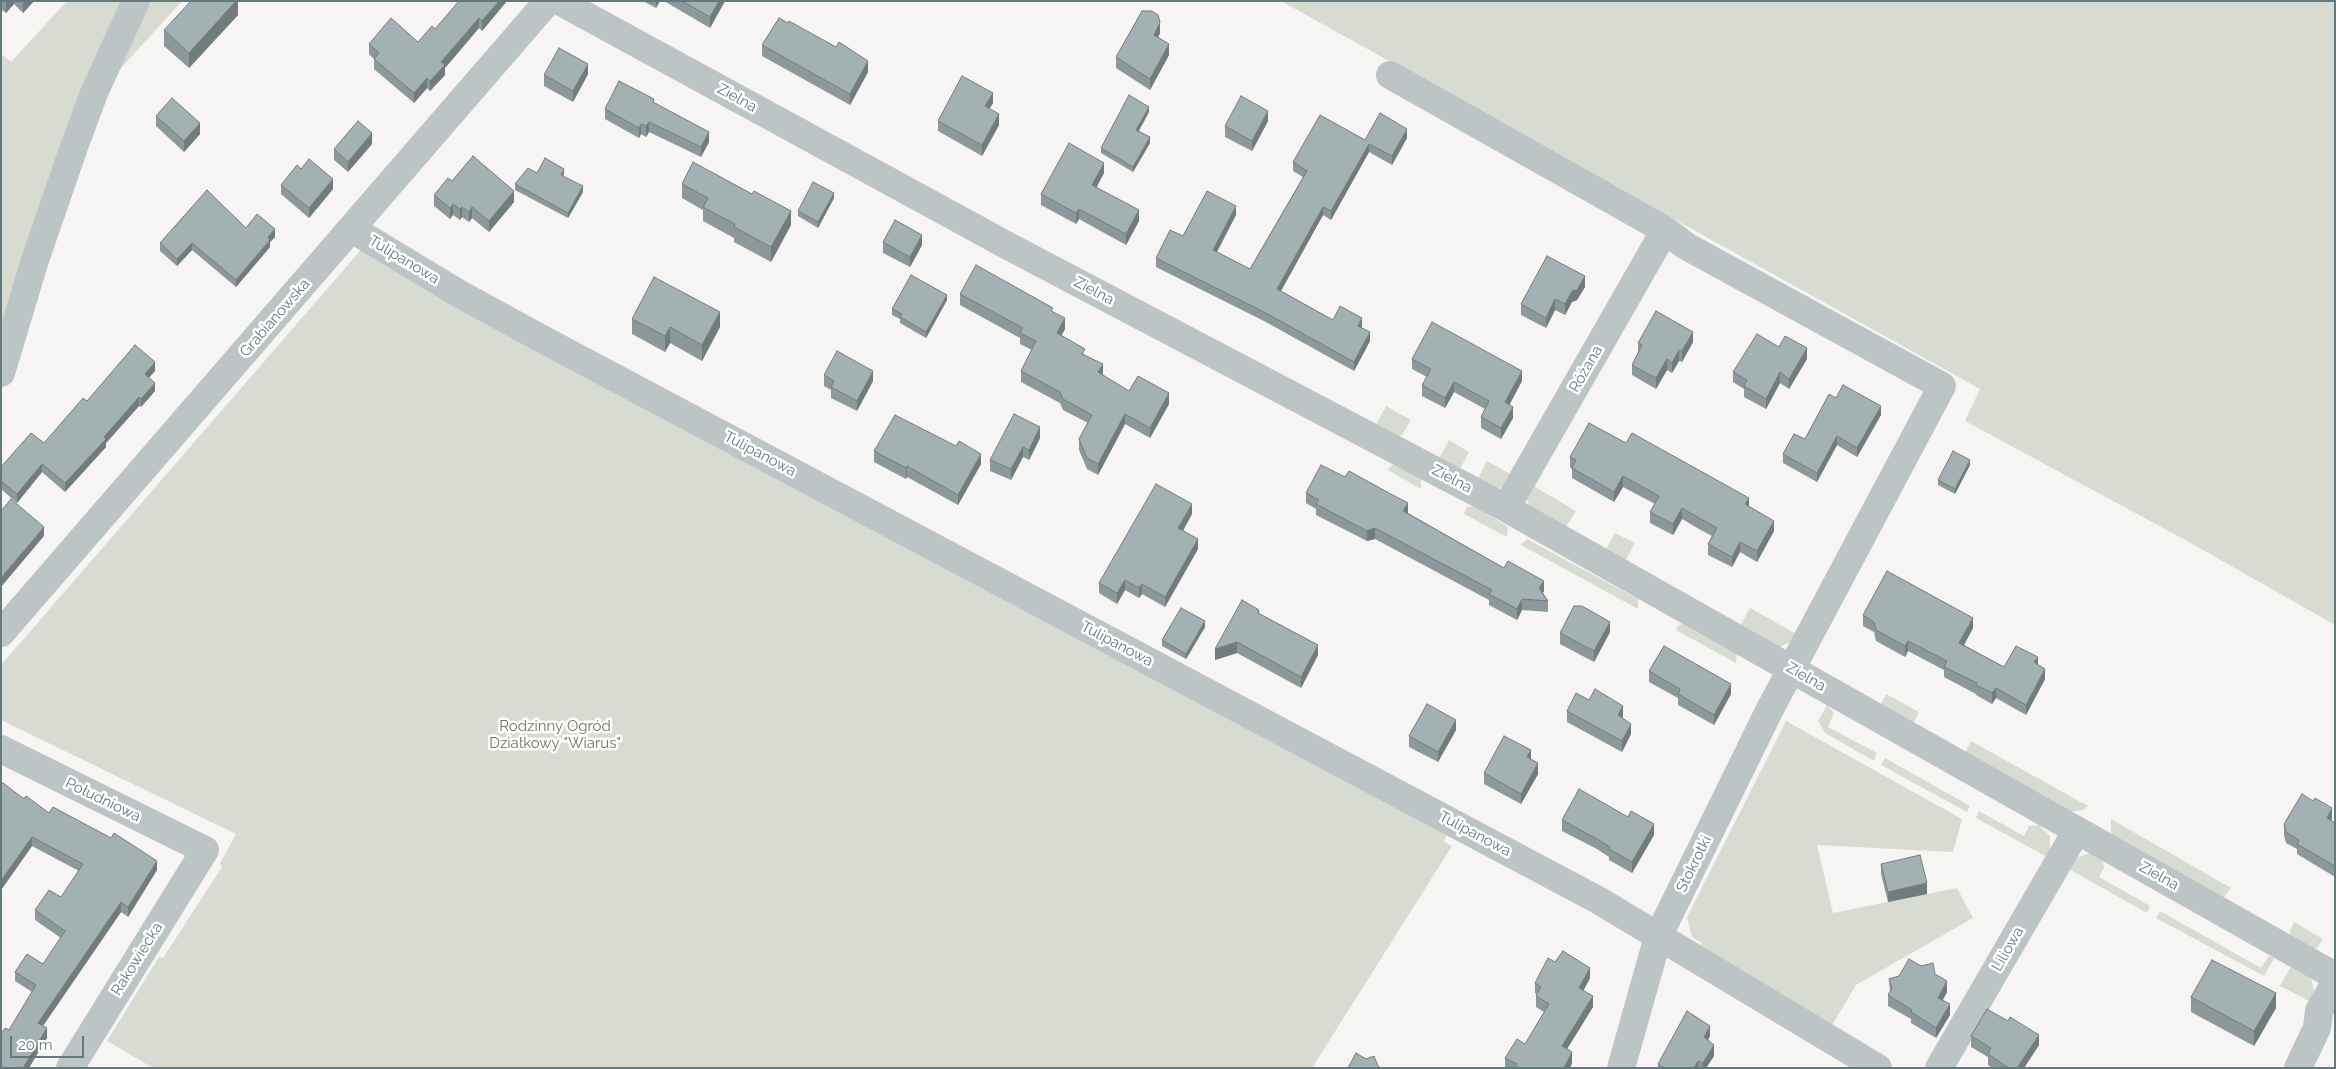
<!DOCTYPE html>
<meta charset="utf-8">
<style>
body{margin:0}
#map{position:relative;width:2336px;height:1069px;overflow:hidden;background:#f6f5f3;font-family:Raleway,sans-serif}
canvas{display:block}
.frame{position:absolute;inset:0;border:2px solid #627a7e;pointer-events:none}
.scale{position:absolute;left:10px;top:1036px;width:74px;height:22px;box-sizing:border-box;border:2px solid #627a7e;border-top:0;padding-left:6px;font-size:15px;line-height:18px;white-space:nowrap;color:#627a7e;-webkit-text-stroke:4px #fff;paint-order:stroke}
</style>
<div id="map">
<canvas width="2336" height="1069"></canvas>
<div class="frame"></div>
<div class="scale">20 m</div>
</div>
<script>
const context = document.querySelector('canvas').getContext('2d');
context.lineJoin = 'round';
function fill(path, color) {
  context.fillStyle = color;
  context.fill(path, 'evenodd');
}
function shape(rows) {
  const path = new Path2D();
  for (const r of rows) {
    path.moveTo(r[0], r[1]);
    for (let i = 2; i < r.length; i += 2) path.lineTo(r[i], r[i + 1]);
  }
  return path;
}
function stroke(path, color, width, dash) {
  context.strokeStyle = color;
  context.lineWidth = width;
  context.lineCap = dash ? 'butt' : 'round';
  context.setLineDash(dash || []);
  context.stroke(path);
}
function write(font, color, halo, rows, align = 'center') {
  context.font = font + ' Raleway,sans-serif';
  context.lineWidth = 5;
  context.setLineDash([]);
  context.textBaseline = 'middle';
  context.strokeStyle = halo;
  context.fillStyle = color;
  for (const [text, x, y, turn = 0] of rows) {
    context.save();
    context.translate(x, y);
    context.rotate((+turn || 0) * Math.PI / 180);
    context.textAlign = isNaN(turn) ? turn : align;
    if (halo) context.strokeText(text, 0, 0);
    context.fillText(text, 0, 0);
    context.restore();
  }
}
fill(shape([
 [67,1,125,1,1,345,1,54,11,62],
 [148,1,182,1,113,77],
 [1281,1,2335,1,2335,625,2189,542,1965,421,1980,389],
 [366,244,1447,832,1444,842,1452,846,1312,1068,153,1068,107,1041,159,957,163,958,222,867,220,863,236,834,1,720,1,665],
 [1386,406,1411,420,1402,435,1398,437,1378,427,1377,422],
 [1449,440,1469,452,1459,471,1439,458],
 [1487,461,1514,476,1509,483,1497,489,1478,479],
 [1392,465,1398,465,1421,478,1421,489,1388,470],
 [1532,485,1576,511,1564,530,1529,505,1527,499],
 [1474,506,1508,527,1507,537,1464,514,1467,507],
 [1615,533,1635,543,1625,561,1606,549],
 [1527,539,1638,599,1638,609,1521,545],
 [1750,608,1798,635,1794,641,1779,647,1740,626],
 [1682,624,1737,654,1736,663,1676,630,1678,626],
 [1886,694,1919,712,1914,722,1911,724,1880,706],
 [1827,705,1834,713,1828,727,1877,753,1874,761,1825,733,1818,721],
 [1786,721,1962,819,1953,852,1817,845,1833,913,1957,888,1973,918,1856,985,1828,1032,1698,948,1702,943,1692,937,1687,917],
 [1971,741,2088,806,2084,810,2068,812,1965,753],
 [1885,758,1970,806,1967,812,1881,765],
 [1979,811,2024,836,2029,826,2039,825,2050,836,2050,851,2047,857,1976,818],
 [2111,819,2231,888,2222,899,2117,839,2111,833],
 [2091,853,2101,858,2103,863,2104,868,2099,877,2150,906,2147,913,2067,868,2078,857],
 [2160,911,2261,968,2269,956,2274,958,2264,976,2156,918],
 [2294,922,2323,939,2317,948,2315,949,2291,937,2290,931],
 [2293,967,2307,974,2311,979,2314,991,2311,1002,2280,986,2290,968]
]), '#d8dbd2');
stroke(shape([
 [559,1,1010,247,1506,508,2335,976],
 [1390,75,1665,230,1686,246,1942,386,1770,709,1658,937,1621,1068],
 [352,229,458,293,544,340,1598,900,1878,1068],
 [1,373,35,260,74,147,94,93,136,1],
 [1506,508,1665,230],
 [1,633,548,1],
 [1,749,205,850,70,1068],
 [1939,1068,2077,830],
 [2298,1068,2317,1028,2319,1011,2335,983]
]), '#bdc4c6', 28);
fill(shape([
 [1,1,34,1,23,13,14,4,6,13,1,9],
 [238,1,238,15,189,68,164,46,164,30],
 [507,1,482,31,479,28,445,68,445,75,430,91,427,88,414,103,374,69,374,59,369,54,369,44,418,42,435,29],
 [643,1,660,1,656,8],
 [664,1,725,1,710,28],
 [1160,33,1158,38,1169,55,1150,90,1116,68,1116,57],
 [762,45,868,72,850,105,762,56],
 [588,74,573,102,544,86,544,75],
 [654,103,709,142,701,157,649,132,646,137,641,134,639,138,605,119,605,109],
 [993,103,989,109,999,125,982,156,938,131,938,121],
 [1149,112,1139,131,1150,143,1133,172,1101,153,1101,148],
 [156,116,200,134,184,152,156,126],
 [1268,121,1252,151,1225,137,1225,126],
 [1407,138,1392,165,1369,152,1331,220,1323,215,1281,291,1333,320,1362,327,1362,328,1370,341,1354,371,1264,321,1156,267,1156,258,1183,236,1236,215,1217,252,1250,269,1303,177,1293,171,1293,162,1365,140],
 [372,144,348,172,334,160,334,149],
 [301,169,333,189,309,218,281,194,281,185],
 [537,173,564,174,563,176,583,192,568,218,515,190,515,184],
 [1104,173,1096,187,1139,221,1126,245,1079,219,1076,224,1041,205,1041,194],
 [452,181,514,202,489,232,472,218,469,222,462,217,460,220,453,215,450,219,434,206,434,195],
 [682,184,791,225,771,262,734,242,734,238,703,221,703,210,682,198],
 [834,198,818,228,798,216,798,211],
 [246,228,275,237,270,242,270,247,236,287,192,250,177,266,160,251,160,243],
 [883,242,922,245,910,267,883,253],
 [1585,287,1577,300,1572,302,1565,315,1555,310,1546,328,1521,315,1521,304],
 [960,294,1053,312,1065,329,1061,335,1085,355,1102,375,1129,391,1169,404,1150,438,1125,424,1098,475,1087,469,1079,450,1079,439,1088,423,1063,410,1060,403,1021,382,1021,371,1032,350,1020,344,1020,338,960,305],
 [947,300,926,338,900,323,900,319,892,315,892,309],
 [632,319,720,327,702,361,670,343,665,352,632,334],
 [1693,342,1682,362,1679,361,1672,373,1667,370,1656,389,1632,375,1632,365,1638,353,1638,343],
 [1779,347,1807,359,1789,389,1780,383,1766,409,1744,397,1744,389,1733,382,1733,372],
 [1412,359,1522,381,1509,405,1513,418,1501,439,1481,428,1481,417,1485,409,1454,392,1445,408,1422,396,1422,385,1427,377,1412,369],
 [155,371,149,377,155,391,141,407,139,406,106,443,106,447,65,492,42,472,17,503,1,489,1,467,44,443,87,401],
 [824,375,873,381,857,411,831,398,831,390,824,386],
 [1836,398,1881,415,1857,457,1837,445,1817,482,1783,463,1783,454,1805,439],
 [1040,438,1029,460,1023,457,1011,480,990,471,990,460],
 [1626,443,1749,507,1774,531,1757,562,1740,552,1732,567,1708,555,1708,544,1712,536,1699,529,1682,519,1673,535,1650,523,1650,512,1655,504,1623,487,1614,502,1572,478,1572,469,1570,467,1570,457],
 [874,451,981,464,958,505,907,477,906,479,874,462],
 [1970,465,1955,494,1938,485,1938,480],
 [1306,493,1408,513,1544,591,1543,593,1548,601,1548,612,1522,610,1517,620,1489,605,1489,600,1375,539,1367,541,1316,515,1316,509,1306,503],
 [1192,514,1183,531,1198,549,1165,607,1142,594,1139,598,1125,590,1117,604,1099,593,1099,583],
 [1259,613,1318,655,1301,688,1237,653,1215,660],
 [1863,615,1973,628,1964,645,2004,667,2038,665,2045,679,2026,715,1996,698,1992,704,1976,695,1976,694,1944,677,1944,670,1908,651,1905,657,1876,641,1874,632,1863,626],
 [1205,627,1186,659,1162,646,1162,640],
 [1610,632,1594,662,1560,644,1560,633],
 [1649,671,1731,694,1714,725,1678,705,1678,698,1649,682],
 [1567,711,1623,717,1622,718,1631,734,1622,752,1567,722],
 [1456,730,1438,762,1409,747,1409,736],
 [1531,759,1538,774,1521,804,1484,784,1484,773],
 [1,785,49,813,157,870,128,917,121,912,43,1026,47,1038,9,1030,32,992,15,981,15,972,43,964,61,938,35,920,35,910,61,897,79,871,32,846,1,890],
 [1628,817,1654,835,1632,873,1609,860,1609,857,1597,849,1562,831,1562,820],
 [2332,819,2331,821,2335,823,2335,877,2297,854,2297,849,2286,843,2284,835,2284,824],
 [1881,864,1927,894,1888,902,1881,874],
 [1935,974,1947,992,1943,1000,1950,1015,1936,1038,1911,1023,1911,1019,1888,1006,1888,995,1890,992,1889,979,1899,976],
 [1590,978,1583,991,1593,1007,1567,1049,1572,1063,1570,1068,1505,1068,1505,1058,1525,1044,1544,1012,1536,1007,1536,996,1537,994,1535,993,1535,983],
 [2191,997,2276,1008,2254,1046,2191,1012],
 [1710,1036,1708,1040,1714,1056,1706,1068,1658,1068,1658,1064],
 [1971,1036,2039,1045,2024,1068,1992,1068,1988,1065,1988,1057,1971,1047]
]), '#8d989a');
fill(shape([
 [7,1,14,1,14,4,6,13,6,3],
 [24,1,34,1,23,13,23,2],
 [236,1,238,1,238,15,189,68,189,53],
 [499,1,507,1,482,31,482,21],
 [656,1,660,1,656,8],
 [719,1,725,1,710,28,710,17],
 [479,18,479,28,445,68,445,75,430,91,430,81,441,62],
 [1160,22,1160,33,1154,46,1154,35],
 [1169,44,1169,55,1150,90,1150,79],
 [868,61,868,72,850,105,850,94],
 [588,64,588,74,573,102,573,91],
 [427,78,427,88,414,103,414,93],
 [993,93,993,103,985,117,985,106],
 [1149,107,1149,112,1136,135,1136,130],
 [1268,111,1268,121,1252,151,1252,141],
 [999,114,999,125,982,156,982,145],
 [649,122,649,132,646,137,646,126],
 [200,123,200,134,184,152,184,141],
 [641,124,641,134,639,138,639,128],
 [1407,129,1407,138,1392,165,1392,156],
 [709,132,709,142,701,157,701,147],
 [372,133,372,144,348,172,348,162],
 [1150,137,1150,143,1133,172,1133,167],
 [1369,144,1369,152,1331,220,1331,211],
 [1104,163,1104,173,1092,196,1092,185],
 [564,169,564,174,561,180,561,175],
 [333,179,333,189,309,218,309,208],
 [583,186,583,192,568,218,568,213],
 [514,191,514,202,489,232,489,221],
 [834,193,834,198,818,228,818,222],
 [453,204,453,215,450,219,450,208],
 [1236,206,1236,215,1213,259,1213,250],
 [462,207,462,217,460,220,460,209],
 [472,207,472,218,469,222,469,212],
 [1323,207,1323,215,1277,298,1277,289],
 [1079,209,1079,219,1076,224,1076,213],
 [1139,210,1139,221,1126,245,1126,234],
 [791,211,791,225,771,262,771,247],
 [275,229,275,237,270,242,270,247,236,287,236,280,268,237],
 [922,235,922,245,910,267,910,257],
 [192,243,192,250,177,266,177,259],
 [1585,276,1585,287,1577,300,1572,302,1565,315,1565,304,1572,291],
 [947,295,947,300,926,338,926,332],
 [1555,299,1555,310,1546,328,1546,318],
 [720,312,720,327,702,361,702,345],
 [1065,318,1065,329,1057,344,1057,333],
 [1362,318,1362,327,1358,335,1358,326],
 [670,327,670,343,665,352,665,336],
 [1370,332,1370,341,1354,371,1354,362],
 [1693,332,1693,342,1682,362,1682,351],
 [1807,348,1807,359,1789,389,1789,379],
 [1679,350,1679,361,1672,373,1672,363],
 [1667,359,1667,370,1656,389,1656,378],
 [155,362,155,371,145,382,145,374],
 [1103,364,1103,374,1098,383,1098,372],
 [873,371,873,381,857,411,857,401],
 [1522,371,1522,381,1505,413,1505,402],
 [1780,372,1780,383,1766,409,1766,399],
 [1454,382,1454,392,1445,408,1445,398],
 [155,383,155,391,141,407,141,399],
 [1169,393,1169,404,1150,438,1150,428],
 [139,397,139,406,106,443,106,447,65,492,65,483,104,437],
 [1881,406,1881,415,1857,457,1857,448],
 [1513,407,1513,418,1501,439,1501,428],
 [1125,414,1125,424,1098,475,1098,464],
 [1040,427,1040,438,1029,460,1029,450],
 [1837,436,1837,445,1817,482,1817,473],
 [1023,447,1023,457,1011,480,1011,469],
 [981,454,981,464,958,505,958,495],
 [1970,460,1970,465,1955,494,1955,489],
 [42,464,42,472,17,503,17,494],
 [907,466,907,477,906,479,906,468],
 [1623,476,1623,487,1614,502,1614,492],
 [1749,498,1749,508,1745,504],
 [1408,503,1408,514,1403,511],
 [1192,504,1192,514,1178,539,1178,528],
 [1682,508,1682,519,1673,535,1673,524],
 [1774,521,1774,531,1757,562,1757,551],
 [44,527,44,536,1,587,1,578],
 [1375,528,1375,539,1367,541,1367,531],
 [1198,539,1198,549,1165,607,1165,597],
 [1740,542,1740,552,1732,567,1732,557],
 [1125,580,1125,590,1117,604,1117,593],
 [1544,581,1544,591,1539,599,1539,588],
 [1142,584,1142,594,1139,598,1139,588],
 [1522,599,1522,610,1517,620,1517,609],
 [1973,618,1973,628,1959,654,1959,643],
 [1205,621,1205,627,1186,659,1186,654],
 [1610,622,1610,632,1594,662,1594,651],
 [1908,641,1908,651,1905,657,1905,646],
 [1237,642,1237,653,1215,660,1215,649],
 [1318,645,1318,655,1301,688,1301,677],
 [2038,657,2038,667,2034,662],
 [2045,669,2045,679,2026,715,2026,705],
 [1731,684,1731,694,1714,725,1714,715],
 [1996,688,1996,698,1992,704,1992,693],
 [1623,706,1623,717,1618,726,1618,715],
 [1456,720,1456,730,1438,762,1438,752],
 [1631,724,1631,734,1622,752,1622,741],
 [1531,750,1531,760,1527,757],
 [1538,763,1538,774,1521,804,1521,794],
 [2332,808,2332,819,2327,828,2327,818],
 [1654,824,1654,835,1632,873,1632,862],
 [32,837,32,846,1,890,1,881],
 [157,861,157,870,128,917,128,907],
 [1927,883,1927,894,1888,902,1888,892],
 [121,902,121,912,38,1033,38,1023],
 [1590,968,1590,978,1579,999,1579,988],
 [1947,981,1947,992,1938,1008,1938,998],
 [2276,993,2276,1008,2254,1046,2254,1031],
 [1593,996,1593,1007,1562,1057,1562,1046],
 [1950,1004,1950,1015,1936,1038,1936,1028],
 [1710,1026,1710,1036,1704,1047,1704,1037],
 [47,1028,47,1038,29,1068,23,1068],
 [2039,1035,2039,1045,2024,1068,2017,1068],
 [1714,1045,1714,1056,1706,1068,1703,1068,1703,1063],
 [1572,1052,1572,1063,1570,1068,1564,1068],
 [1698,1061,1698,1068,1694,1068]
]), '#737c7d');
const building = shape([
 [191,1,236,1,189,53,164,30,191,1],
 [459,1,499,1,482,21,479,18,441,62,445,65,430,81,427,78,414,93,374,59,379,53,369,44,391,18,418,42,432,26,435,29,459,1],
 [682,1,719,1,710,17,682,1],
 [1142,11,1152,11,1158,15,1160,22,1154,35,1169,44,1150,79,1116,57,1142,11],
 [779,18,788,23,789,21,836,47,839,42,868,61,850,94,762,45,779,18],
 [559,48,588,64,573,91,544,75,559,48],
 [962,76,993,93,985,106,999,114,982,145,938,121,962,76],
 [619,81,654,99,653,102,709,132,701,147,649,122,646,126,641,124,639,128,605,109,619,81],
 [1129,95,1149,107,1136,130,1150,137,1133,167,1101,148,1129,95],
 [1241,96,1268,111,1252,141,1225,126,1241,96],
 [172,98,200,123,184,141,156,116,172,98],
 [1380,113,1407,129,1392,156,1369,144,1331,211,1323,207,1277,289,1333,320,1340,306,1362,318,1358,326,1370,332,1354,362,1264,312,1156,258,1170,230,1183,236,1207,191,1236,206,1213,250,1250,269,1307,171,1293,162,1320,115,1365,140,1380,113],
 [358,121,372,133,348,162,334,149,358,121],
 [1069,143,1104,163,1092,185,1139,210,1126,234,1079,209,1076,213,1041,194,1069,143],
 [473,156,514,191,489,221,472,207,469,212,462,207,460,209,453,204,450,208,434,195,448,178,452,181,473,156],
 [545,158,564,169,561,175,583,186,568,213,515,184,528,168,537,173,545,158],
 [309,159,333,179,309,208,281,185,297,165,301,169,309,159],
 [693,162,752,194,754,191,791,211,771,247,734,227,735,224,703,207,708,198,682,184,693,162],
 [813,182,834,193,818,222,798,211,813,182],
 [207,190,246,228,257,214,275,229,268,237,270,240,236,280,192,243,177,259,160,243,207,190],
 [895,220,922,235,910,257,883,242,895,220],
 [1547,256,1585,276,1577,290,1572,291,1565,304,1555,299,1546,318,1521,304,1547,256],
 [976,265,1053,308,1051,311,1065,318,1057,333,1085,349,1082,354,1103,364,1098,372,1129,391,1138,376,1169,393,1150,428,1125,414,1098,464,1087,458,1079,439,1092,415,1063,399,1060,392,1021,371,1036,341,1020,333,1023,328,960,294,976,265],
 [911,275,947,295,926,332,900,317,902,314,892,309,911,275],
 [654,277,720,312,702,345,670,327,665,336,632,319,654,277],
 [1656,311,1693,332,1682,351,1679,350,1672,363,1667,359,1656,378,1632,365,1642,345,1638,343,1656,311],
 [1432,322,1522,371,1505,402,1513,407,1501,428,1481,417,1489,401,1454,382,1445,398,1422,385,1431,369,1412,359,1432,322],
 [1757,334,1779,347,1785,336,1807,348,1789,379,1780,372,1766,399,1744,386,1747,380,1733,372,1757,334],
 [135,345,155,362,145,374,155,383,141,399,139,397,104,437,106,439,65,483,42,464,17,494,1,481,1,467,31,433,44,443,83,398,87,401,135,345],
 [837,351,873,371,857,401,831,387,834,381,824,375,837,351],
 [1843,385,1881,406,1857,448,1837,436,1817,473,1783,454,1794,434,1805,439,1829,394,1836,398,1843,385],
 [1014,414,1040,427,1029,450,1023,447,1011,469,990,460,1014,414],
 [895,415,956,446,959,441,981,454,958,495,907,466,906,468,874,451,895,415],
 [1589,423,1626,443,1632,433,1749,498,1745,504,1774,521,1757,551,1740,542,1732,557,1708,544,1717,528,1699,518,1682,508,1673,524,1650,512,1659,496,1623,476,1614,492,1572,468,1576,460,1570,457,1589,423],
 [1953,451,1970,460,1955,489,1938,480,1953,451],
 [1321,465,1345,477,1349,471,1389,493,1408,503,1403,511,1504,568,1508,561,1544,581,1539,588,1548,601,1522,599,1517,609,1489,594,1492,590,1375,528,1367,531,1316,504,1319,500,1306,493,1321,465],
 [1156,484,1192,504,1178,528,1198,539,1165,597,1142,584,1139,588,1125,580,1117,593,1099,583,1156,484],
 [11,499,44,527,1,578,1,511,11,499],
 [1887,571,1973,618,1959,643,2004,667,2016,646,2038,657,2034,662,2045,669,2026,705,1996,688,1992,693,1976,685,1977,683,1944,667,1947,661,1908,641,1905,646,1876,630,1874,622,1863,615,1887,571],
 [1242,600,1259,610,1258,613,1318,645,1301,677,1237,642,1215,649,1242,600],
 [1574,606,1582,606,1610,622,1594,651,1560,633,1574,606],
 [1181,608,1205,621,1186,654,1162,640,1181,608],
 [1664,646,1731,684,1714,715,1678,694,1680,689,1649,671,1664,646],
 [1595,689,1623,706,1618,715,1631,724,1622,741,1567,711,1576,693,1589,700,1595,689],
 [1427,704,1456,720,1438,752,1409,736,1427,704],
 [1504,736,1531,750,1527,757,1538,763,1521,794,1484,773,1504,736],
 [3,783,24,799,26,796,49,813,53,807,111,838,114,833,157,861,128,907,121,902,38,1023,47,1028,23,1068,1,1068,1,1034,5,1028,9,1030,36,985,15,972,27,954,43,964,65,931,35,910,49,890,61,897,83,864,32,837,1,881,1,785,3,783],
 [1579,789,1628,817,1631,811,1654,824,1632,862,1609,849,1610,847,1597,839,1562,820,1579,789],
 [2302,794,2313,801,2315,798,2332,808,2327,818,2335,823,2335,866,2297,844,2299,840,2286,832,2284,824,2302,794],
 [1920,855,1927,883,1888,892,1881,864,1920,855],
 [1563,951,1590,968,1579,988,1593,996,1562,1046,1572,1052,1564,1068,1515,1068,1517,1064,1505,1058,1517,1039,1525,1044,1549,1004,1536,996,1541,987,1535,983,1548,958,1555,962,1563,951],
 [1909,959,1921,966,1933,963,1935,974,1947,981,1938,998,1950,1004,1936,1028,1911,1012,1912,1010,1888,995,1892,988,1889,979,1899,976,1909,959],
 [2212,960,2276,993,2254,1031,2191,997,2212,960],
 [1987,1009,2008,1021,2010,1017,2039,1035,2017,1068,2009,1068,1988,1054,1991,1048,1971,1036,1987,1009],
 [1687,1011,1710,1026,1704,1037,1714,1045,1703,1063,1698,1061,1694,1068,1665,1068,1658,1064,1687,1011],
 [1356,1053,1366,1059,1374,1056,1378,1066,1381,1068,1348,1068,1356,1053]
]);
fill(building, '#a4b1b3');
stroke(building, '#737c7d', 1);
write('15px', '#627a7e', '#fff', [
 ["Zielna",737,98,29],
 ["Tulipanowa",404,260,31],
 ["Zielna",1094,291,28],
 ["Grabianowska",275,318,-49],
 ["Różana",1586,369,-60],
 ["Tulipanowa",760,454,28],
 ["Zielna",1452,479,28],
 ["Tulipanowa",1117,644,28],
 ["Zielna",1806,677,30],
 ["Południowa",103,800,26],
 ["Tulipanowa",1475,834,28],
 ["Stokrotki",1694,864,-64],
 ["Zielna",2159,876,29],
 ["Liliowa",2008,949,-60],
 ["Rakowiecka",137,959,-58]
]);
write('15px', '#6b7660', '#fff', [
 ["Rodzinny Ogród",555,726],
 ["Działkowy \"Wiarus\"",555,743]
]);
</script>
